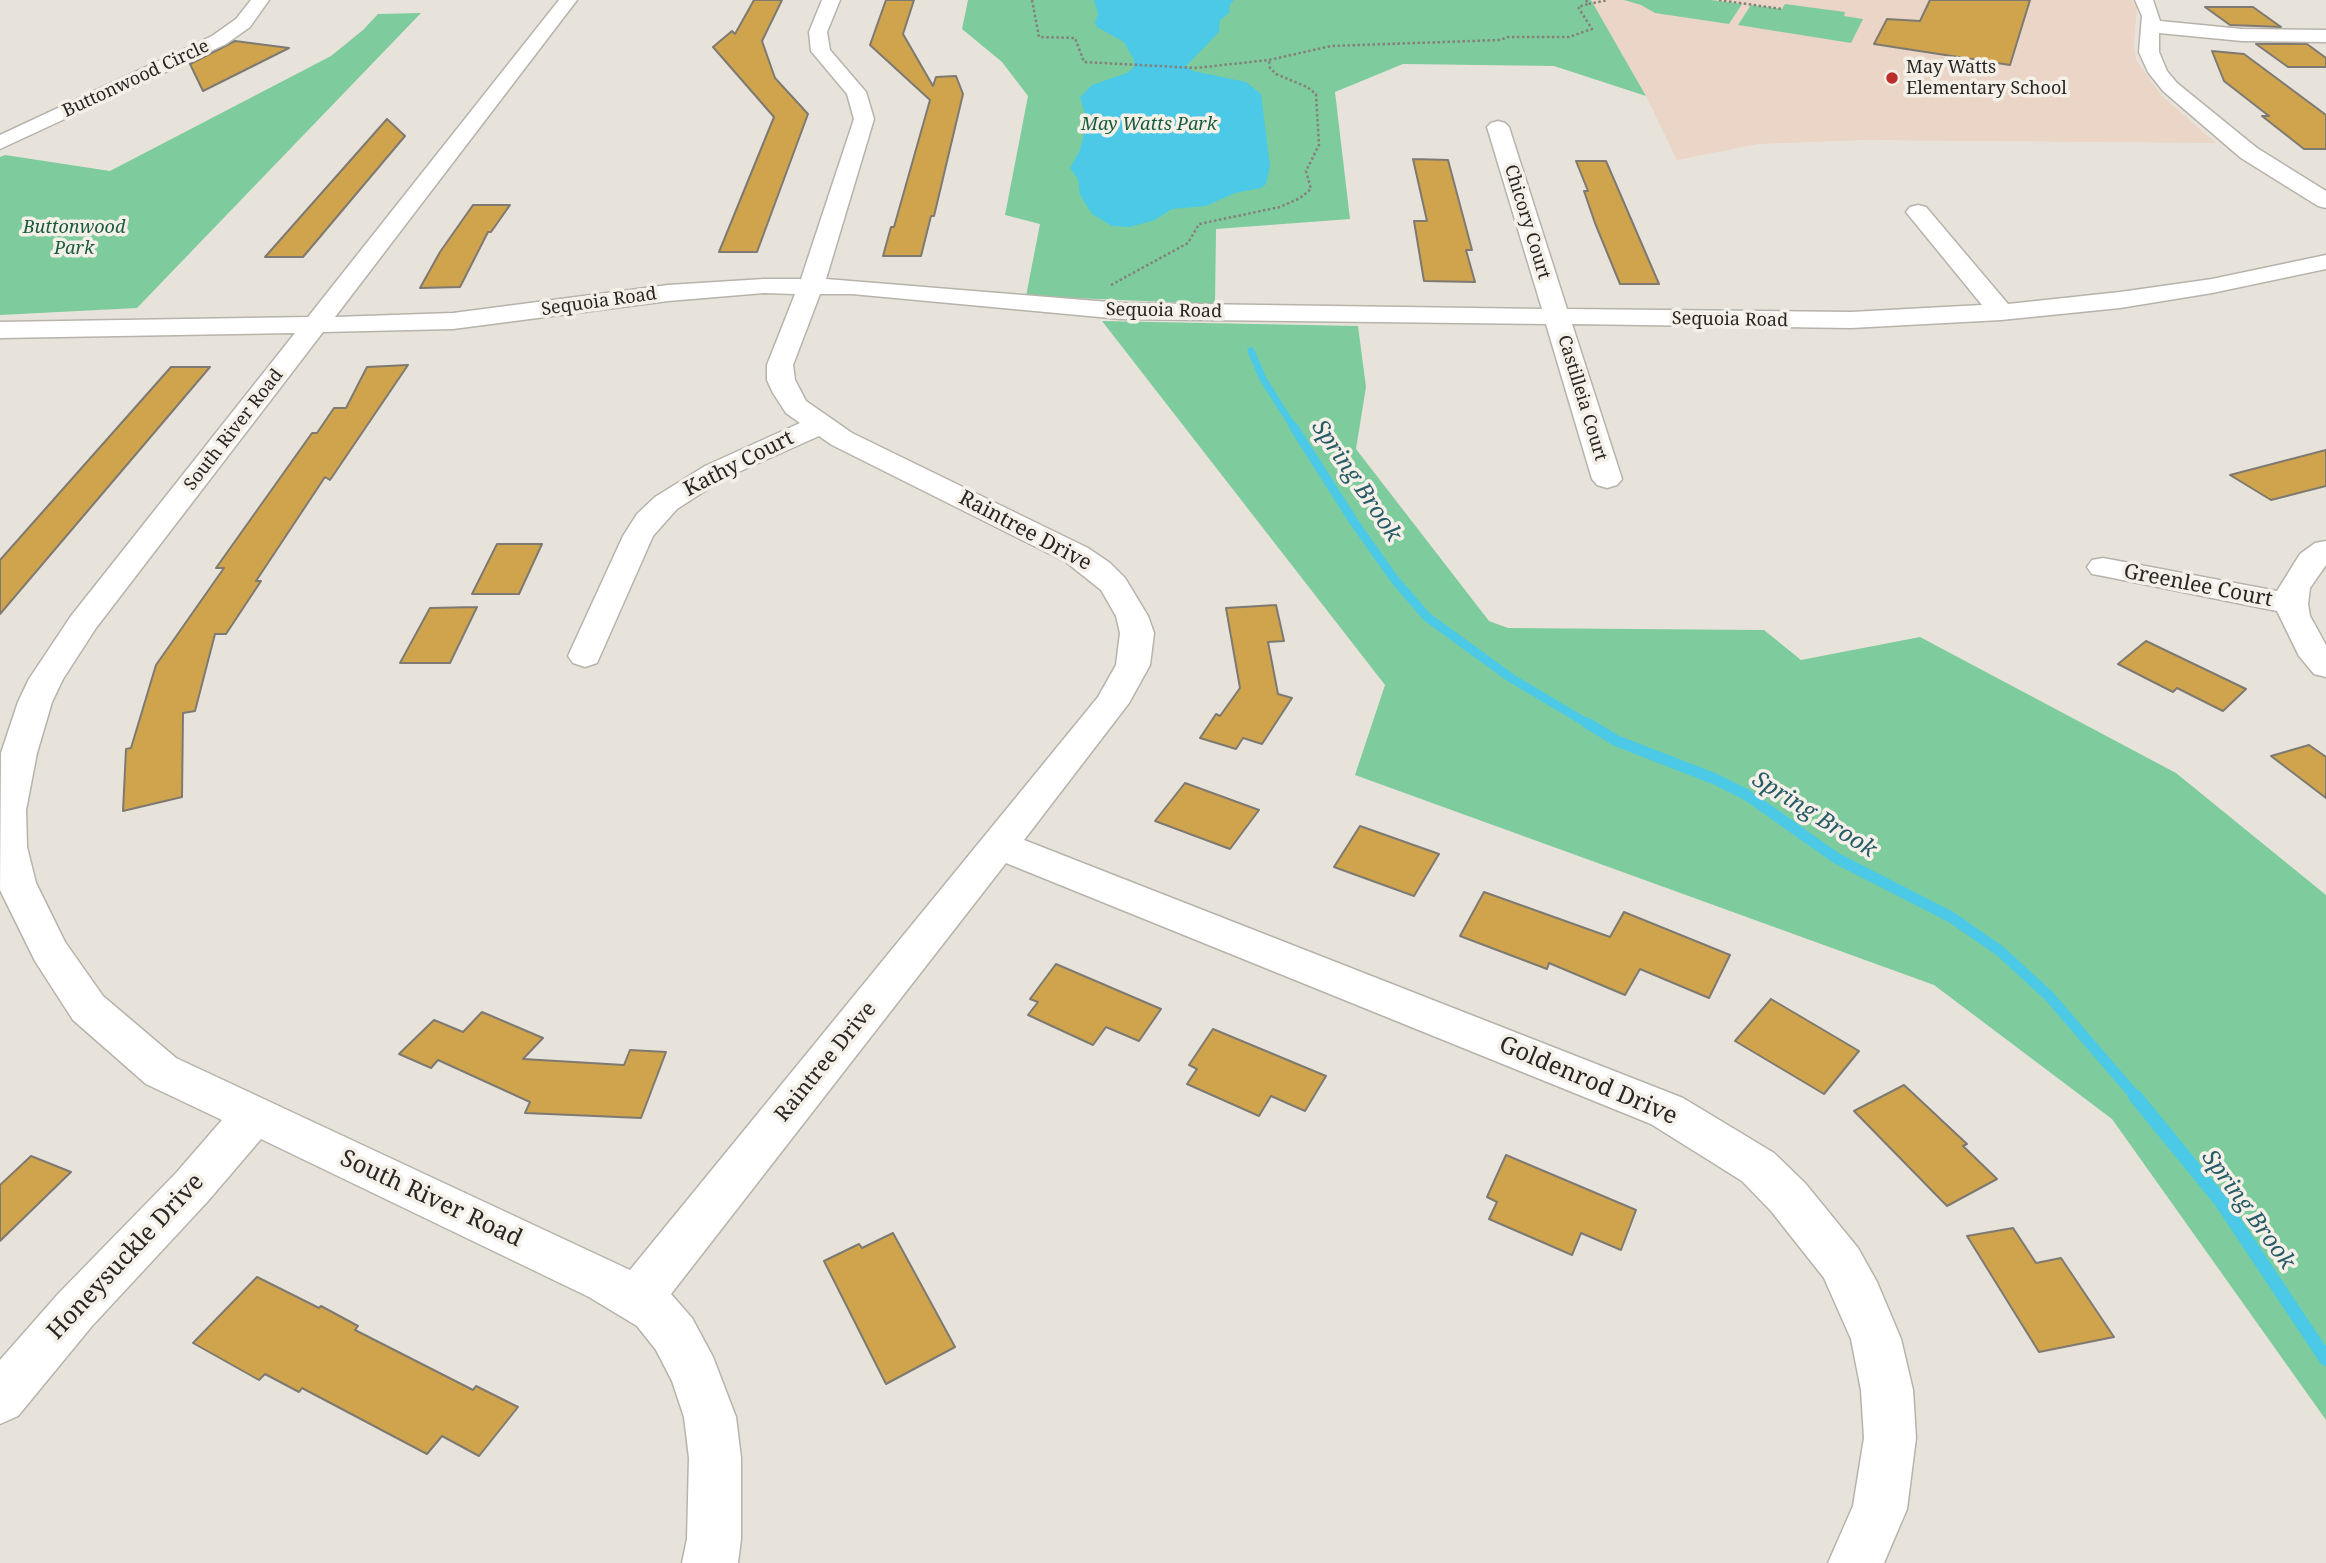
<!DOCTYPE html>
<style>
body{margin:0}
canvas{display:block;background:#e7e3da}
</style>
<canvas width="2326" height="1563"></canvas>
<script>
const context = document.querySelector('canvas').getContext('2d');
context.lineJoin = 'round';
function fill(path, color) {
  context.fillStyle = color;
  context.fill(path, 'evenodd');
}
function shape(rows) {
  const path = new Path2D();
  for (const r of rows) {
    path.moveTo(r[0], r[1]);
    for (let i = 2; i < r.length; i += 2) path.lineTo(r[i], r[i + 1]);
  }
  return path;
}
function stroke(path, color, width, dash) {
  context.strokeStyle = color;
  context.lineWidth = width;
  context.lineCap = dash ? 'butt' : 'round';
  context.setLineDash(dash || []);
  context.stroke(path);
}
function write(font, color, halo, rows, align = 'center') {
  context.font = font + ' "Noto Serif",serif';
  context.lineWidth = 7;
  context.setLineDash([]);
  context.textBaseline = 'middle';
  context.strokeStyle = halo;
  context.fillStyle = color;
  for (const [text, x, y, turn = 0] of rows) {
    context.save();
    context.translate(x, y);
    context.rotate((+turn || 0) * Math.PI / 180);
    context.textAlign = isNaN(turn) ? turn : align;
    if (halo) context.strokeText(text, 0, 0);
    context.fillText(text, 0, 0);
    context.restore();
  }
}
fill(shape([
 [1591,0,2132,0,2137,7,2134,43,2136,60,2162,96,2216,143,1864,140,1758,144,1677,160,1646,96]
]), '#ead5c7');
fill(shape([
 [968,0,1591,0,1646,96,1554,66,1403,64,1335,92,1350,219,1216,229,1215,304,1026,296,1040,224,1005,215,1028,96,1002,62,962,29],
 [1624,0,1711,0,1742,4,1729,24,1655,13,1641,5],
 [1785,4,1845,12,1844,16,1863,19,1851,43,1738,25,1751,5,1782,9],
 [421,13,137,308,0,315,0,157,5,155,110,171,331,56,363,30,378,14],
 [1102,321,1358,326,1366,387,1356,449,1489,621,1508,628,1764,630,1801,660,1920,637,2176,773,2326,895,2326,1420,2112,1119,1934,985,1355,775,1385,685]
]), '#7ecc9d');
fill(shape([
 [1094,0,1234,0,1230,4,1229,13,1220,20,1219,32,1186,66,1193,71,1246,82,1261,94,1270,166,1266,184,1261,188,1235,193,1206,206,1172,209,1155,220,1130,227,1112,226,1092,214,1080,195,1078,179,1070,168,1080,150,1087,121,1080,97,1092,85,1127,73,1134,67,1134,60,1124,42,1097,27,1095,22,1098,14]
]), '#4bc9e7');
stroke(shape([
 [1251,351,1263,379,1294,428]
]), '#4bc9e7', 7);
stroke(shape([
 [1293,426,1354,522,1395,580,1427,617,1511,678,1590,725]
]), '#4bc9e7', 9);
stroke(shape([
 [1587,723,1617,741,1715,779,1747,795,1836,858,1951,917,2000,951,2049,996,2136,1097]
]), '#4bc9e7', 11);
stroke(shape([
 [2135,1096,2220,1200,2326,1359]
]), '#4bc9e7', 14);
const building = shape([
 [754,0,782,0,762,41,775,78,808,114,757,252,719,252,774,117,713,47,732,31,735,34,754,0],
 [886,0,914,0,903,34,933,86,936,77,956,76,963,94,934,216,931,216,921,256,883,256,891,227,894,227,930,100,870,45,886,0],
 [1930,0,2030,0,2010,65,1874,44,1887,19,1920,21,1930,0],
 [2205,7,2253,7,2281,27,2230,25,2205,7],
 [235,41,289,48,203,91,190,64,235,41],
 [2256,44,2307,44,2326,58,2326,67,2288,67,2256,44],
 [2212,51,2244,54,2326,115,2326,149,2304,149,2262,116,2269,116,2224,81,2212,51],
 [387,119,405,136,303,257,265,257,387,119],
 [1413,159,1448,160,1472,250,1466,250,1475,282,1424,281,1414,221,1427,221,1413,159],
 [1576,161,1606,161,1659,284,1620,284,1595,223,1584,191,1588,191,1576,161],
 [473,205,510,205,491,232,488,232,460,287,420,288,440,252,473,205],
 [408,365,330,480,325,477,256,581,261,581,226,634,215,634,195,711,183,713,182,797,123,811,126,749,131,748,156,665,224,568,216,568,312,433,317,433,334,408,346,408,367,367,408,365],
 [171,367,210,367,0,614,0,560,171,367],
 [2326,450,2326,486,2271,500,2230,475,2326,450],
 [497,544,542,544,519,594,472,594,497,544],
 [1276,605,1284,641,1268,642,1278,694,1292,698,1262,744,1243,738,1236,749,1200,738,1216,714,1220,716,1240,688,1226,608,1276,605],
 [477,607,450,663,400,663,430,608,477,607],
 [2146,641,2246,689,2223,711,2177,688,2173,692,2118,664,2146,641],
 [2309,745,2326,757,2326,798,2271,756,2309,745],
 [1185,783,1259,810,1230,849,1155,821,1185,783],
 [1360,826,1439,854,1414,896,1334,867,1360,826],
 [1484,892,1610,937,1624,912,1730,955,1709,998,1640,969,1625,995,1549,963,1547,969,1460,936,1484,892],
 [1056,964,1161,1009,1139,1041,1106,1027,1093,1045,1028,1015,1038,1002,1030,999,1056,964],
 [1771,999,1859,1051,1824,1094,1735,1041,1771,999],
 [482,1012,543,1038,523,1059,624,1065,630,1050,666,1052,641,1118,525,1113,530,1102,438,1060,431,1068,399,1054,434,1020,463,1032,482,1012],
 [1213,1029,1326,1076,1305,1111,1271,1096,1259,1116,1187,1084,1197,1069,1189,1065,1213,1029],
 [1904,1085,1967,1144,1963,1146,1997,1179,1947,1206,1854,1111,1904,1085],
 [1506,1155,1636,1210,1621,1250,1581,1233,1572,1255,1489,1219,1497,1202,1487,1197,1506,1155],
 [31,1156,71,1172,0,1241,0,1185,31,1156],
 [2013,1228,2036,1263,2061,1258,2114,1337,2039,1352,1967,1236,2013,1228],
 [893,1233,955,1347,886,1384,824,1261,859,1244,862,1248,893,1233],
 [257,1277,319,1308,321,1306,358,1326,355,1330,473,1390,476,1386,518,1407,479,1456,442,1436,427,1454,302,1388,299,1392,265,1374,259,1380,193,1343,257,1277]
]);
fill(building, '#cfa44d');
stroke(building, '#7e7a72', 2);
const minor = shape([
 [251,0,269,0,250,27,226,44,0,149,0,135,212,36,236,19,251,0],
 [559,0,577,0,335,317,453,313,668,285,764,279,801,279,854,119,847,94,811,51,809,32,822,0,840,0,827,32,830,50,866,92,874,119,826,279,1121,303,1542,309,1487,127,1491,123,1498,121,1505,123,1509,127,1567,309,1851,312,1982,305,1906,212,1910,207,1918,205,1926,207,2008,304,2120,292,2212,279,2326,255,2326,269,2212,293,2120,308,2001,320,1851,328,1572,324,1622,479,1617,485,1607,488,1597,485,1592,479,1546,324,1121,319,852,294,820,294,793,365,795,380,806,401,852,433,1088,548,1110,563,1125,578,1148,616,1154,633,1150,665,1129,703,1024,840,1683,1098,1774,1153,1805,1183,1858,1248,1877,1282,1901,1339,1913,1390,1916,1438,1907,1509,1884,1563,1828,1563,1853,1506,1864,1438,1861,1390,1851,1339,1824,1278,1771,1211,1742,1181,1651,1124,1006,863,671,1294,692,1318,713,1357,736,1417,741,1458,741,1539,738,1563,682,1563,687,1539,689,1458,684,1417,672,1381,656,1350,637,1326,589,1297,261,1139,208,1201,92,1326,18,1416,0,1424,0,1360,58,1294,176,1173,222,1120,146,1084,73,1020,35,961,0,890,1,753,18,702,29,679,71,616,295,333,0,338,0,322,308,317,559,0],
 [764,293,795,294,767,365,767,380,773,393,786,413,800,423,705,466,655,497,637,514,623,536,568,656,573,663,585,667,597,663,653,536,677,509,725,478,819,436,832,445,1066,562,1101,590,1116,616,1120,633,1116,665,1098,697,630,1270,176,1058,103,996,65,942,36,883,27,847,26,810,37,753,52,702,63,679,96,628,323,332,453,329,668,301,764,293],
 [2135,0,2153,0,2160,21,2242,29,2326,30,2326,42,2242,41,2159,33,2159,52,2167,71,2177,83,2257,148,2326,191,2326,208,2318,206,2241,158,2163,91,2148,72,2139,52,2142,16,2135,0],
 [2326,541,2326,565,2310,588,2308,604,2310,616,2326,645,2326,677,2314,674,2299,656,2277,611,2103,576,2092,574,2087,567,2092,560,2103,558,2277,591,2300,554,2315,543,2326,541]
]);
stroke(minor, '#b7b3ab', 3);
stroke(shape([
 [1032,0,1039,37,1075,38,1084,62,1195,68,1269,60,1331,46,1500,40,1508,37,1569,37,1592,29,1578,7,1588,4],
 [1586,0,1588,4,1608,0],
 [1719,0,1782,9],
 [1111,285,1188,243,1199,224,1280,207,1300,198,1311,189,1306,171,1319,145,1316,94,1307,87,1276,74,1270,68,1269,60]
]), '#84817b', 2.5, [2.5, 2.5]);
fill(minor, '#fff');
for (const [x, y, r, color] of [
 [1892,78,7,"#bc2e2c"]
]) {
  const dot = new Path2D();
  dot.arc(x, y, r, 0, 2 * Math.PI);
  context.fillStyle = color;
  context.fill(dot);
  stroke(dot, '#f4f0e8', 2.5);
}
write('18px', '#292724', '#f4f0e8', [
 ["May Watts",1906,68],
 ["Elementary School",1906,89]
], 'left');
write('18px', '#292724', '#f4f0e8', [
 ["Buttonwood Circle",136,79,-25],
 ["Chicory Court",1527,222,73],
 ["Sequoia Road",599,302,-8],
 ["Sequoia Road",1164,311,1],
 ["Sequoia Road",1730,320,1],
 ["Castilleia Court",1582,398,73],
 ["South River Road",234,430,-52]
]);
write('italic 18px', '#175b39', '#f4f0e8', [
 ["May Watts Park",1149,125],
 ["Buttonwood",74,228],
 ["Park",74,249]
]);
write('21px', '#292724', '#f4f0e8', [
 ["Kathy Court",739,464,-27],
 ["Raintree Drive",1025,531,28],
 ["Greenlee Court",2198,586,11],
 ["Raintree Drive",826,1062,-51]
]);
write('italic 23px', '#285b68', '#f4f0e8', [
 ["Spring Brook",1356,481,56],
 ["Spring Brook",1814,815,32],
 ["Spring Brook",2248,1210,54]
]);
write('24px', '#292724', '#f4f0e8', [
 ["Goldenrod Drive",1588,1081,23],
 ["South River Road",431,1199,25],
 ["Honeysuckle Drive",126,1257,-47]
]);
</script>
